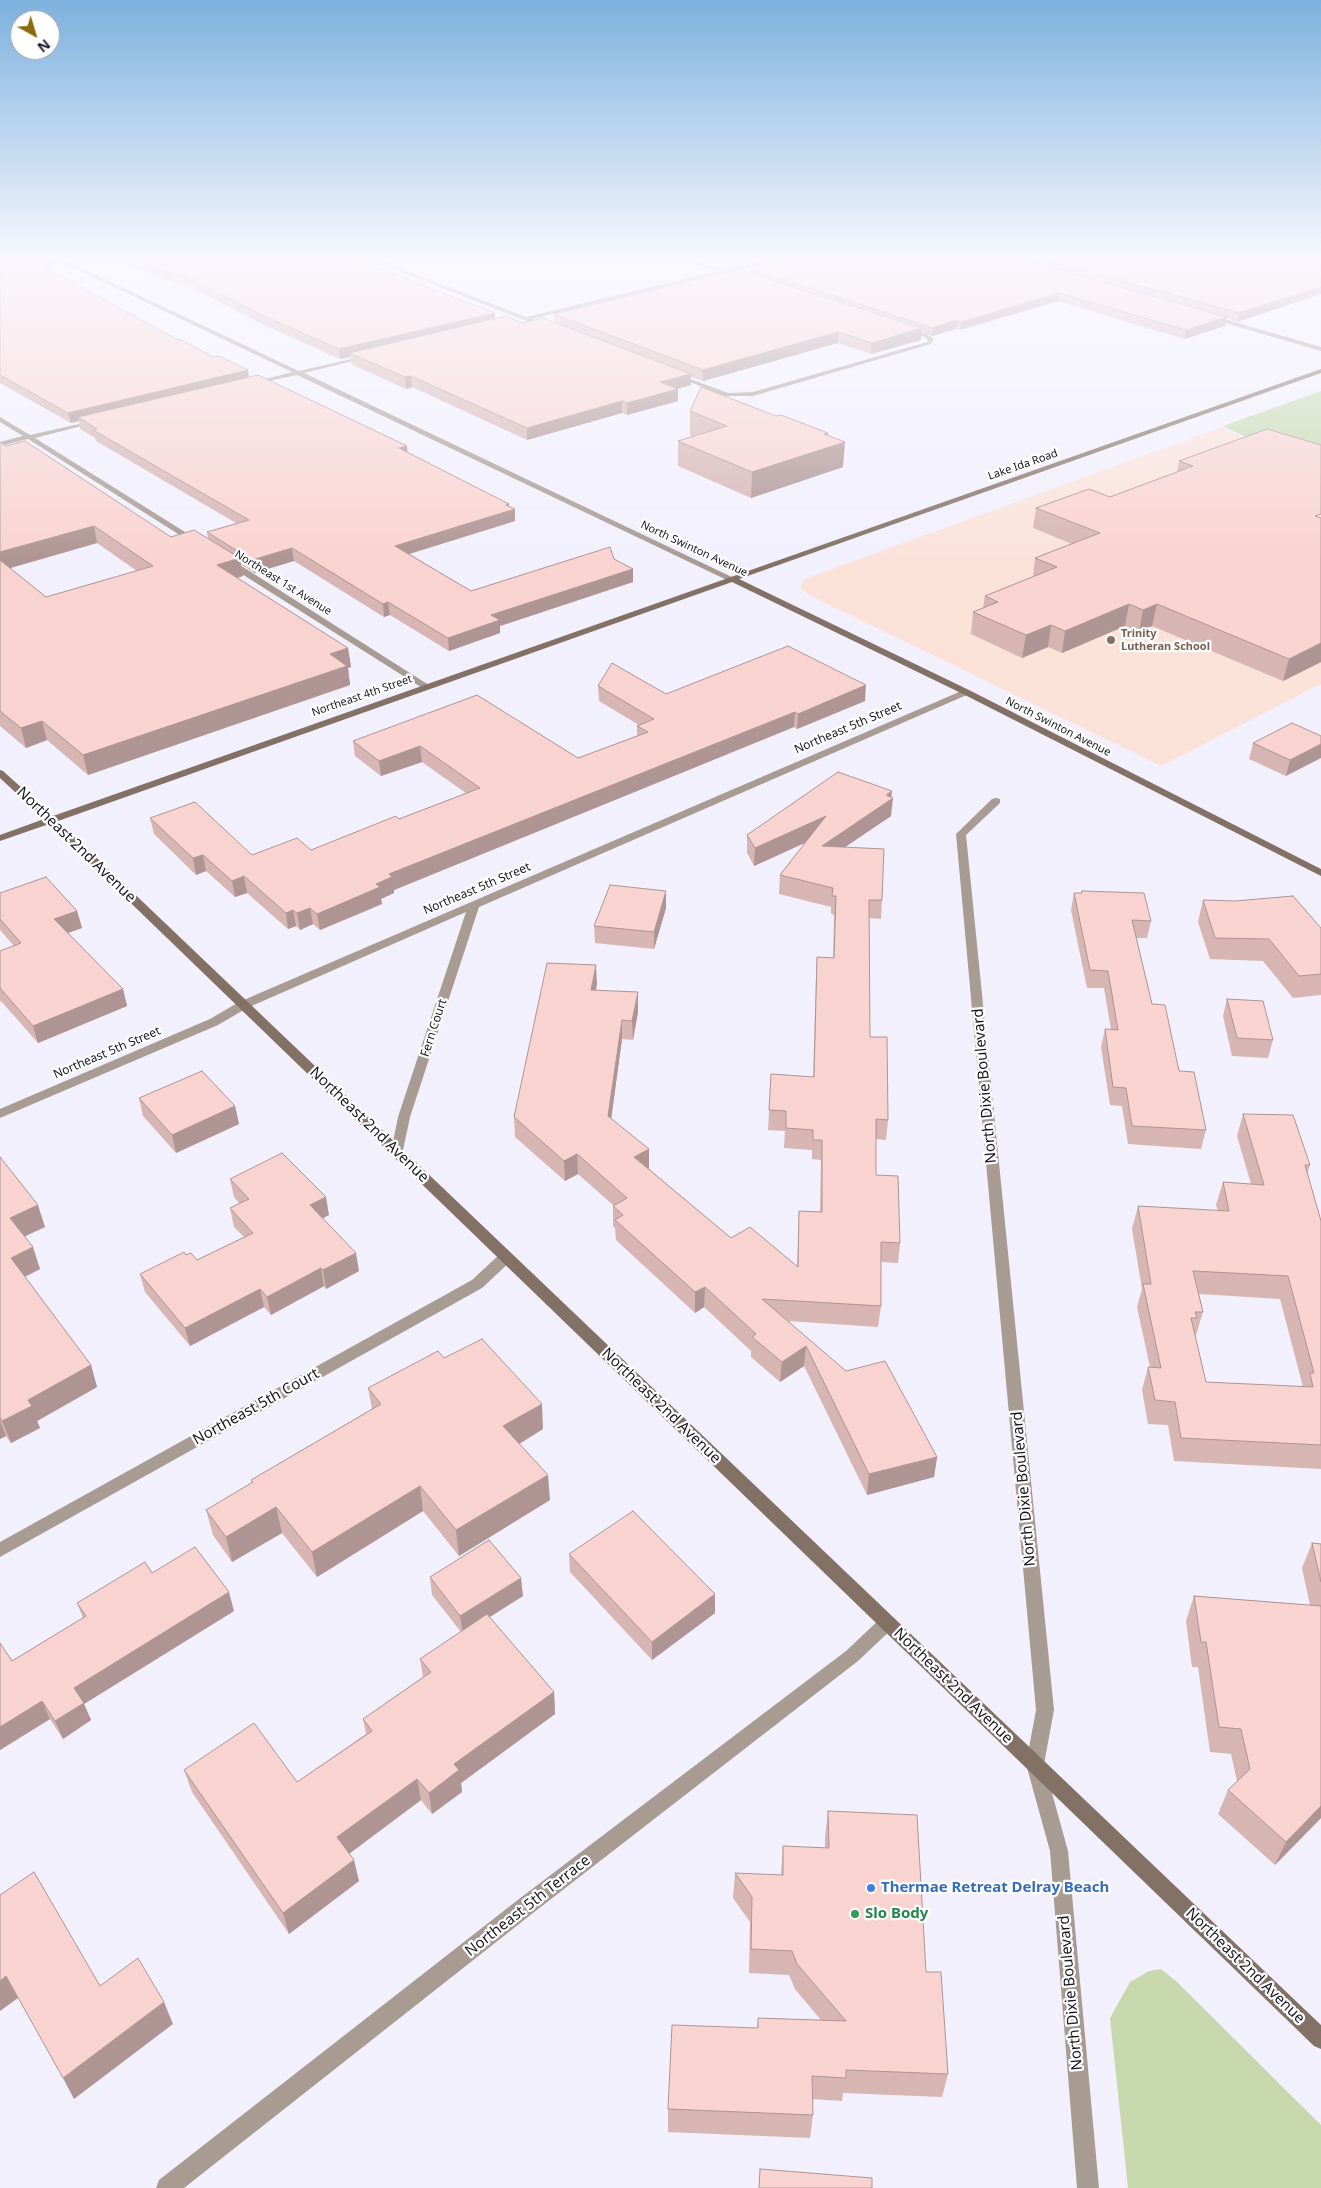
<!DOCTYPE html>
<style>
body{margin:0}
#map{position:relative;width:1321px;height:2188px;overflow:hidden;background:#f2f0fd;font-family:"Noto Sans",sans-serif}
canvas{display:block}
.north{position:absolute;left:10px;top:10px;width:50px;height:50px;box-sizing:border-box;background:#fff;border:1px solid #a3a2a7;border-radius:50%;rotate:141deg;font-size:14px;font-weight:700;line-height:20px;text-align:center;color:#191722}
.north::after{content:'';display:block;margin:auto;width:18px;height:22px;background:#8d6a0c;clip-path:polygon(50% 0,100% 100%,50% 72%,0 100%)}
</style>
<div id="map">
<canvas width="1321" height="2188"></canvas>
<div class="north">N</div>
</div>
<script>
const context = document.querySelector('canvas').getContext('2d');
context.lineJoin = 'round';
function fill(path, color) {
  context.fillStyle = color;
  context.fill(path, 'evenodd');
}
function shape(rows) {
  const path = new Path2D();
  for (const r of rows) {
    path.moveTo(r[0], r[1]);
    for (let i = 2; i < r.length; i += 2) path.lineTo(r[i], r[i + 1]);
  }
  return path;
}
function stroke(path, color, width, dash) {
  context.strokeStyle = color;
  context.lineWidth = width;
  context.lineCap = dash ? 'butt' : 'round';
  context.setLineDash(dash || []);
  context.stroke(path);
}
function write(font, color, halo, rows, align = 'center') {
  context.font = font + ' "Noto Sans",sans-serif';
  context.lineWidth = 4.5;
  context.setLineDash([]);
  context.textBaseline = 'middle';
  context.strokeStyle = halo;
  context.fillStyle = color;
  for (const [text, x, y, turn = 0] of rows) {
    context.save();
    context.translate(x, y);
    context.rotate((+turn || 0) * Math.PI / 180);
    context.textAlign = isNaN(turn) ? turn : align;
    if (halo) context.strokeText(text, 0, 0);
    context.fillText(text, 0, 0);
    context.restore();
  }
}
fill(shape([
 [1222,427,1238,435,1321,462,1321,684,1161,766,811,596,800,588,803,580,810,577]
]), '#fbe2d9');
fill(shape([
 [1321,391,1321,461,1239,434,1223,426],
 [1161,1969,1177,1982,1321,2125,1321,2188,1128,2188,1110,2018,1130,1982,1149,1971]
]), '#c6d8ac');
fill(shape([
 [49,256,56,256,299,371,369,355,369,357,304,373,736,579,729,581,297,375,251,385,251,383,292,372,49,256],
 [361,256,369,256,526,317,717,271,673,256,681,256,724,270,782,256,792,256,730,272,745,277,743,280,723,273,532,319,546,325,544,328,361,256],
 [1210,315,1321,347,1321,351,1208,318,1210,315],
 [905,327,927,334,934,339,931,344,753,396,725,396,672,375,677,374,728,393,753,392,927,342,928,340,923,336,903,330,905,327],
 [0,417,30,435,97,420,97,422,35,438,201,542,194,544,28,439,0,446,0,442,23,436,0,422,0,417],
 [226,560,232,560,432,687,424,689,226,564,226,560],
 [966,689,971,692,969,694,479,907,410,1117,402,1155,397,1156,391,1152,398,1117,466,912,247,1008,218,1025,0,1118,0,1109,210,1019,239,1002,966,689],
 [996,798,1000,799,1000,803,966,835,1054,1710,1044,1764,1068,1851,1099,2188,1077,2188,1050,1851,1026,1764,1036,1710,956,834,992,799,996,798],
 [506,1252,511,1253,513,1257,511,1261,482,1288,0,1557,0,1542,472,1280,501,1253,506,1252],
 [887,1616,893,1618,895,1623,893,1628,858,1661,533,1913,184,2188,156,2188,159,2180,519,1899,846,1651,881,1618,887,1616]
]), '#a79b92');
fill(shape([
 [1321,369,1321,373,739,579,969,690,1321,869,1321,876,963,694,732,582,58,821,1321,2025,1321,2049,1314,2046,49,824,0,841,0,835,44,819,0,778,0,770,3,771,53,816,1321,369]
]), '#827164');
fill(shape([
 [0,256,54,256,55,261,51,271,178,340,213,357,248,370,249,377,407,452,509,506,515,521,409,554,471,591,614,559,633,569,633,582,500,626,500,633,449,651,390,615,384,617,294,561,254,573,241,564,243,576,237,578,348,648,351,667,348,668,350,685,88,775,47,740,26,748,0,726,0,442,171,537,208,539,207,532,236,523,96,441,95,438,80,429,79,421,71,423,0,383],
 [97,543,137,571,46,597,10,568],
 [111,256,364,256,365,259,363,262,495,313,495,319,522,323,555,322,554,314,751,274,751,269,825,256,1321,256,1321,294,1237,322,1226,318,1225,326,1184,339,1058,301,960,330,956,329,932,336,921,333,921,340,871,354,838,343,703,381,691,377,691,385,676,389,678,401,627,415,622,413,527,440,412,387,406,389,351,364,350,357,340,359,266,326,188,286,170,280,165,280],
 [690,411,828,436,843,467,751,498,678,466,678,441,692,436,690,435],
 [1267,429,1321,662,1283,681,1152,626,1139,632,1125,626,1062,653,1048,647,1022,658,971,634,973,612,983,608,985,596,1033,577,1035,558,1072,544,1033,528,1036,508,1110,497,1177,472,1179,461],
 [598,686,666,694,865,701,797,729,794,727,394,890,394,893,381,899,382,904,320,930,313,924,300,930,296,926,288,929,247,893,235,897,206,871,196,875,154,834,150,818,252,855,311,850,399,819,466,793,422,762,381,776,355,756,353,741,578,758,637,736,637,726,639,725,599,701],
 [1321,736,1286,776,1249,759,1253,743],
 [891,797,891,816,845,847,882,900,881,919,869,918,870,1037,888,1120,886,1140,876,1139,876,1175,900,1243,898,1263,881,1262,881,1306,878,1327,788,1321,937,1457,934,1477,867,1495,804,1366,780,1382,751,1357,751,1351,704,1307,695,1313,616,1240,615,1228,613,1226,613,1205,578,1174,565,1181,515,1137,514,1117,597,984,596,990,638,1012,633,1040,622,1039,611,1118,649,1169,731,1238,797,1266,799,1211,820,1212,821,1160,812,1159,812,1150,784,1148,785,1131,768,1130,771,1074,813,1077,816,976,817,957,833,958,834,915,831,914,831,907,779,894,780,875,805,843,754,866,747,853,747,835],
 [666,891,666,908,654,949,595,943,594,926],
 [1082,891,1151,921,1147,938,1136,938,1152,1004,1179,1071,1206,1130,1201,1149,1128,1144,1122,1106,1110,1105,1101,1047,1105,1029,1111,1030,1104,988,1087,988,1071,910,1074,893,1082,893],
 [0,893,77,911,82,928,68,933,123,989,127,1006,38,1043,1,1001,0,1002,0,951,14,946,0,930],
 [1203,900,1321,928,1321,995,1293,998,1263,961,1210,959,1198,922],
 [1227,999,1273,1040,1268,1058,1232,1056,1223,1016],
 [139,1098,235,1106,239,1124,176,1153,143,1116],
 [1243,1114,1310,1165,1307,1174,1321,1221,1321,1469,1174,1461,1168,1425,1148,1424,1142,1390,1148,1367,1150,1367,1137,1307,1142,1289,1132,1229,1138,1206,1218,1211,1216,1205,1223,1182,1251,1184,1237,1136],
 [1199,1294,1280,1299,1303,1387,1206,1382,1195,1335,1196,1335,1203,1312],
 [0,1157,45,1227,24,1236,40,1269,25,1277,91,1365,97,1387,37,1421,40,1428,11,1443,6,1436,0,1439],
 [230,1179,329,1215,323,1218,359,1271,326,1289,324,1286,271,1315,264,1307,190,1346,145,1292,140,1274,186,1255,197,1260,244,1237,234,1227,230,1208,240,1204,234,1197],
 [444,1358,543,1429,519,1444,550,1500,459,1556,423,1511,317,1577,282,1533,232,1562,213,1535,206,1510,252,1483,251,1480,372,1409,368,1388],
 [1312,1543,1321,1544,1321,1818,1275,1865,1218,1814,1228,1790,1237,1781,1231,1754,1210,1752,1198,1667,1192,1667,1186,1621,1194,1596,1310,1605,1302,1568],
 [569,1554,715,1594,715,1613,652,1660,570,1572],
 [152,1573,234,1611,84,1704,91,1720,63,1739,50,1719,0,1750,0,1643,12,1661,83,1618,77,1603],
 [430,1577,523,1596,489,1617,554,1692,555,1714,461,1783,462,1792,432,1814,421,1800,349,1854,359,1881,289,1934,192,1792,184,1770,297,1782,366,1734,363,1719,423,1677,420,1659,461,1632,432,1595],
 [828,1811,926,1972,948,2074,942,2097,843,2093,842,2101,812,2099,813,2115,810,2138,668,2132,668,2109,757,2028,758,2018,821,2020,795,1989,789,1975,749,1973,750,1922,733,1898,735,1873,781,1875,783,1846,825,1848,825,1837]
]), '#d6b5b3');
fill(shape([
 [52,256,54,256,55,261,48,277,46,268],
 [360,256,364,256,365,259,358,268,357,260],
 [168,270,170,280,165,280,164,271],
 [1321,287,1321,294,1237,322,1239,313],
 [1059,293,1058,301,960,330,961,322],
 [495,313,495,322,349,353,350,357,340,359,339,349],
 [1227,317,1225,326,1184,339,1186,330],
 [957,320,956,329,932,336,932,328],
 [922,328,921,340,871,354,872,343],
 [838,332,838,343,703,381,703,370],
 [248,370,249,380,78,417,79,421,71,423,68,413],
 [691,374,691,385,660,394,660,382],
 [411,376,412,387,406,389,405,377],
 [678,389,678,401,627,415,627,403],
 [622,401,622,413,527,440,527,428],
 [828,433,827,448,845,442,843,467,751,498,752,472,824,434],
 [407,446,408,458,399,448],
 [509,504,509,511,515,509,515,521,396,558,395,546],
 [94,526,97,543,0,571,0,552],
 [292,548,294,561,254,573,252,560],
 [240,558,243,576,220,583,217,565],
 [633,569,633,582,500,626,500,633,449,651,448,638,491,615],
 [388,602,390,615,384,617,383,604],
 [1129,604,1125,626,1062,653,1065,631],
 [1157,604,1152,626,1139,632,1143,610],
 [1051,625,1048,647,1022,658,1026,635],
 [1321,643,1321,662,1283,681,1289,659],
 [348,648,351,667,348,668,350,685,88,775,83,755,330,654],
 [866,685,865,701,797,729,798,714],
 [795,712,794,727,394,890,394,893,381,899,382,904,320,930,317,914,376,884,389,874],
 [42,721,47,740,26,748,21,728],
 [1321,744,1321,758,1286,776,1290,760],
 [420,746,422,762,381,776,379,761],
 [892,791,891,799,893,798,891,816,820,864,822,846],
 [826,816,824,834,754,866,755,848],
 [203,855,206,871,196,875,193,858],
 [244,876,247,893,235,897,232,881],
 [666,891,666,908,654,949,654,932],
 [310,908,313,924,300,930,297,913],
 [293,910,296,926,288,929,286,913],
 [77,911,82,928,59,936,54,919],
 [596,965,597,984,592,1009,591,990],
 [123,989,127,1006,38,1043,33,1026],
 [638,992,638,1012,633,1040,632,1021],
 [622,1020,622,1039,609,1135,608,1116],
 [235,1106,239,1124,176,1153,172,1135],
 [649,1149,649,1169,634,1157],
 [577,1154,578,1174,565,1181,564,1161],
 [326,1197,329,1215,313,1223,310,1205],
 [38,1205,45,1227,17,1240,10,1218],
 [33,1247,40,1269,18,1280,11,1258],
 [356,1253,359,1271,326,1289,323,1270],
 [321,1268,324,1286,271,1315,267,1297],
 [705,1287,704,1307,695,1313,695,1292],
 [260,1289,264,1307,190,1346,185,1328],
 [806,1346,804,1366,780,1382,782,1362],
 [91,1365,97,1387,37,1421,40,1428,11,1443,2,1421,28,1400],
 [542,1404,543,1429,506,1452,503,1426],
 [0,1420,6,1436,0,1439],
 [937,1457,934,1477,867,1495,869,1474],
 [548,1475,550,1500,459,1556,456,1530],
 [420,1486,423,1511,317,1577,312,1552],
 [276,1507,282,1533,232,1562,226,1537],
 [521,1578,523,1596,463,1634,460,1616],
 [229,1592,234,1611,84,1704,91,1720,63,1739,55,1721,74,1688],
 [715,1594,715,1613,652,1660,652,1642],
 [554,1692,555,1714,461,1783,462,1792,432,1814,429,1793,454,1764],
 [42,1701,50,1719,0,1750,0,1727],
 [417,1779,421,1800,342,1859,337,1837],
 [1321,1806,1321,1818,1275,1865,1286,1842],
 [354,1860,359,1881,289,1934,283,1913],
 [6,1976,18,1998,0,2011,0,1981],
 [164,2002,173,2024,74,2099,63,2078]
]), '#ae9492');
const building = shape([
 [6,256,52,256,46,268,178,340,181,340,213,357,219,356,248,370,68,413,0,375,0,258,6,256],
 [129,256,360,256,357,260,495,313,339,349,264,316,186,277,168,270,164,271,129,256],
 [804,256,822,257,825,256,1010,256,1227,317,1186,330,1059,293,961,322,957,320,932,328,751,269,804,256],
 [1033,256,1321,256,1321,287,1239,313,1033,256],
 [739,270,922,328,872,343,838,332,703,370,554,314,739,270],
 [506,316,522,323,543,318,691,374,660,382,678,389,627,403,622,401,527,428,411,376,405,377,349,353,506,316],
 [258,375,407,446,399,448,509,504,506,505,515,509,395,546,471,591,610,547,614,559,633,569,491,615,500,620,448,638,388,602,383,604,292,548,252,560,207,532,249,520,93,430,97,429,78,417,258,375],
 [701,387,776,416,781,415,828,433,824,434,845,442,752,472,678,441,727,426,690,411,701,387],
 [1267,429,1321,445,1321,514,1315,516,1321,518,1321,643,1289,659,1157,604,1143,610,1129,604,1065,631,1051,625,1026,635,973,612,998,602,985,596,1057,567,1035,558,1100,533,1036,508,1089,489,1110,497,1193,466,1179,461,1267,429],
 [25,441,171,537,194,530,240,558,217,565,348,648,330,654,347,666,83,755,42,721,21,728,0,711,0,560,46,597,153,566,94,526,0,552,0,442,6,446,25,441],
 [788,646,866,685,798,714,795,712,389,874,392,877,376,884,380,887,317,914,310,908,297,913,293,910,286,913,244,876,232,881,203,855,193,858,150,818,195,802,252,855,297,838,311,850,396,816,399,819,480,788,420,746,379,761,353,741,477,695,578,758,648,732,637,726,654,719,598,686,612,663,666,694,788,646],
 [1292,723,1321,736,1321,744,1290,760,1253,743,1292,723],
 [838,772,892,791,886,795,893,798,822,846,884,849,882,900,869,900,870,1037,887,1037,888,1120,876,1119,876,1175,898,1176,900,1243,881,1242,881,1306,762,1299,846,1371,885,1361,937,1457,869,1474,806,1346,782,1362,752,1337,756,1334,705,1287,695,1292,615,1220,623,1215,613,1206,627,1198,577,1154,564,1161,514,1117,547,963,596,965,591,990,638,992,632,1021,622,1020,608,1116,649,1149,634,1157,731,1238,750,1227,798,1267,799,1211,822,1212,822,1140,813,1140,813,1130,786,1128,786,1111,769,1110,771,1074,814,1077,817,957,834,958,836,896,832,896,833,888,780,875,826,816,755,848,747,835,838,772],
 [46,877,77,911,54,919,123,989,33,1026,0,988,0,951,21,943,0,919,0,893,46,877],
 [610,885,666,891,654,932,594,926,610,885],
 [1082,891,1144,893,1151,921,1132,920,1152,1004,1165,1005,1179,1071,1194,1072,1206,1130,1132,1126,1126,1088,1113,1087,1105,1029,1118,1030,1108,971,1090,970,1074,893,1082,893,1082,891],
 [1293,896,1321,928,1321,974,1299,976,1269,939,1215,938,1203,900,1235,901,1293,896],
 [1227,999,1263,1001,1273,1040,1237,1038,1227,999],
 [202,1071,235,1106,172,1135,139,1098,202,1071],
 [1243,1114,1293,1115,1310,1165,1305,1165,1321,1221,1321,1445,1181,1438,1175,1402,1155,1400,1148,1367,1161,1368,1143,1284,1151,1284,1138,1206,1229,1211,1223,1182,1264,1185,1243,1114],
 [1193,1271,1288,1276,1314,1373,1310,1373,1313,1387,1206,1382,1191,1318,1197,1318,1195,1312,1203,1312,1193,1271],
 [282,1153,326,1197,310,1205,356,1253,323,1270,321,1268,267,1297,260,1289,185,1328,140,1274,184,1252,186,1255,191,1253,197,1260,253,1233,230,1208,249,1199,230,1179,282,1153],
 [0,1157,38,1205,10,1218,33,1247,11,1258,91,1365,28,1400,32,1406,2,1421,0,1417,0,1157],
 [482,1339,542,1404,503,1426,548,1475,456,1530,420,1486,312,1552,276,1507,226,1537,206,1510,253,1482,251,1480,381,1404,368,1388,438,1351,444,1358,482,1339],
 [633,1511,715,1594,652,1642,569,1554,633,1511],
 [489,1540,521,1578,460,1616,430,1577,489,1540],
 [1312,1543,1321,1544,1321,1582,1312,1543],
 [195,1547,229,1592,74,1688,84,1703,55,1721,42,1701,0,1727,0,1643,12,1661,86,1616,77,1603,145,1562,152,1573,195,1547],
 [1194,1596,1321,1606,1321,1806,1286,1842,1228,1790,1250,1769,1241,1729,1219,1727,1206,1642,1201,1642,1194,1596],
 [487,1614,554,1692,454,1764,459,1770,429,1793,417,1779,337,1837,354,1860,283,1913,184,1770,254,1723,297,1782,372,1731,363,1719,431,1672,420,1659,487,1614],
 [828,1811,917,1815,926,1972,941,1972,948,2074,846,2070,846,2078,812,2076,813,2115,668,2109,672,2025,758,2028,758,2018,846,2021,797,1964,792,1951,751,1949,752,1897,735,1873,783,1875,783,1846,829,1848,828,1811],
 [34,1872,100,1986,138,1958,164,2002,63,2078,6,1976,0,1981,0,1895,34,1872],
 [760,2169,872,2178,872,2188,759,2188,760,2169]
]);
fill(building, '#f9d3d0');
stroke(building, '#ae9492', 1);
const sky = context.createLinearGradient(0, 0, 0, 562);
sky.addColorStop(0, '#7cb1dd');
sky.addColorStop(0.46, '#f9f8fe');
sky.addColorStop(1, '#f9f8fe00');
context.fillStyle = sky;
context.fillRect(0, 0, 1321, 562);
for (const [x, y, r, color] of [
 [1111,640,5,"#8d6e63"],
 [871,1888,5,"#3f7fe0"],
 [855,1914,5,"#2e9e5b"]
]) {
  const dot = new Path2D();
  dot.arc(x, y, r, 0, 2 * Math.PI);
  context.fillStyle = color;
  context.fill(dot);
  stroke(dot, '#fff', 2);
}
write('11px', '#191722', '#fff', [
 ["Lake Ida Road",1023,465,-19],
 ["North Swinton Avenue",694,549,25],
 ["Northeast 1st Avenue",283,583,32],
 ["Northeast 4th Street",362,696,-19],
 ["North Swinton Avenue",1058,727,27]
]);
write('bold 11px', '#785e54', '#fff', [
 ["Trinity",1121,634],
 ["Lutheran School",1121,647]
], 'left');
write('12px', '#191722', '#fff', [
 ["Northeast 5th Street",848,728,-23],
 ["Northeast 5th Street",477,889,-23],
 ["Fern Court",434,1028,-72],
 ["Northeast 5th Street",107,1053,-23]
]);
write('15px', '#191722', '#fff', [
 ["Northeast 2nd Avenue",76,845,44],
 ["North Dixie Boulevard",985,1086,-95],
 ["Northeast 2nd Avenue",369,1125,44],
 ["Northeast 2nd Avenue",661,1406,44],
 ["Northeast 5th Court",256,1407,-29],
 ["North Dixie Boulevard",1024,1489,-95],
 ["Northeast 2nd Avenue",953,1686,44],
 ["Northeast 5th Terrace",528,1906,-38],
 ["Northeast 2nd Avenue",1245,1966,44],
 ["North Dixie Boulevard",1071,1993,-95]
]);
write('bold 15px', '#366cbe', '#fff', [
 ["Thermae Retreat Delray Beach",881,1888]
], 'left');
write('bold 15px', '#27864d', '#fff', [
 ["Slo Body",865,1914]
], 'left');
</script>
